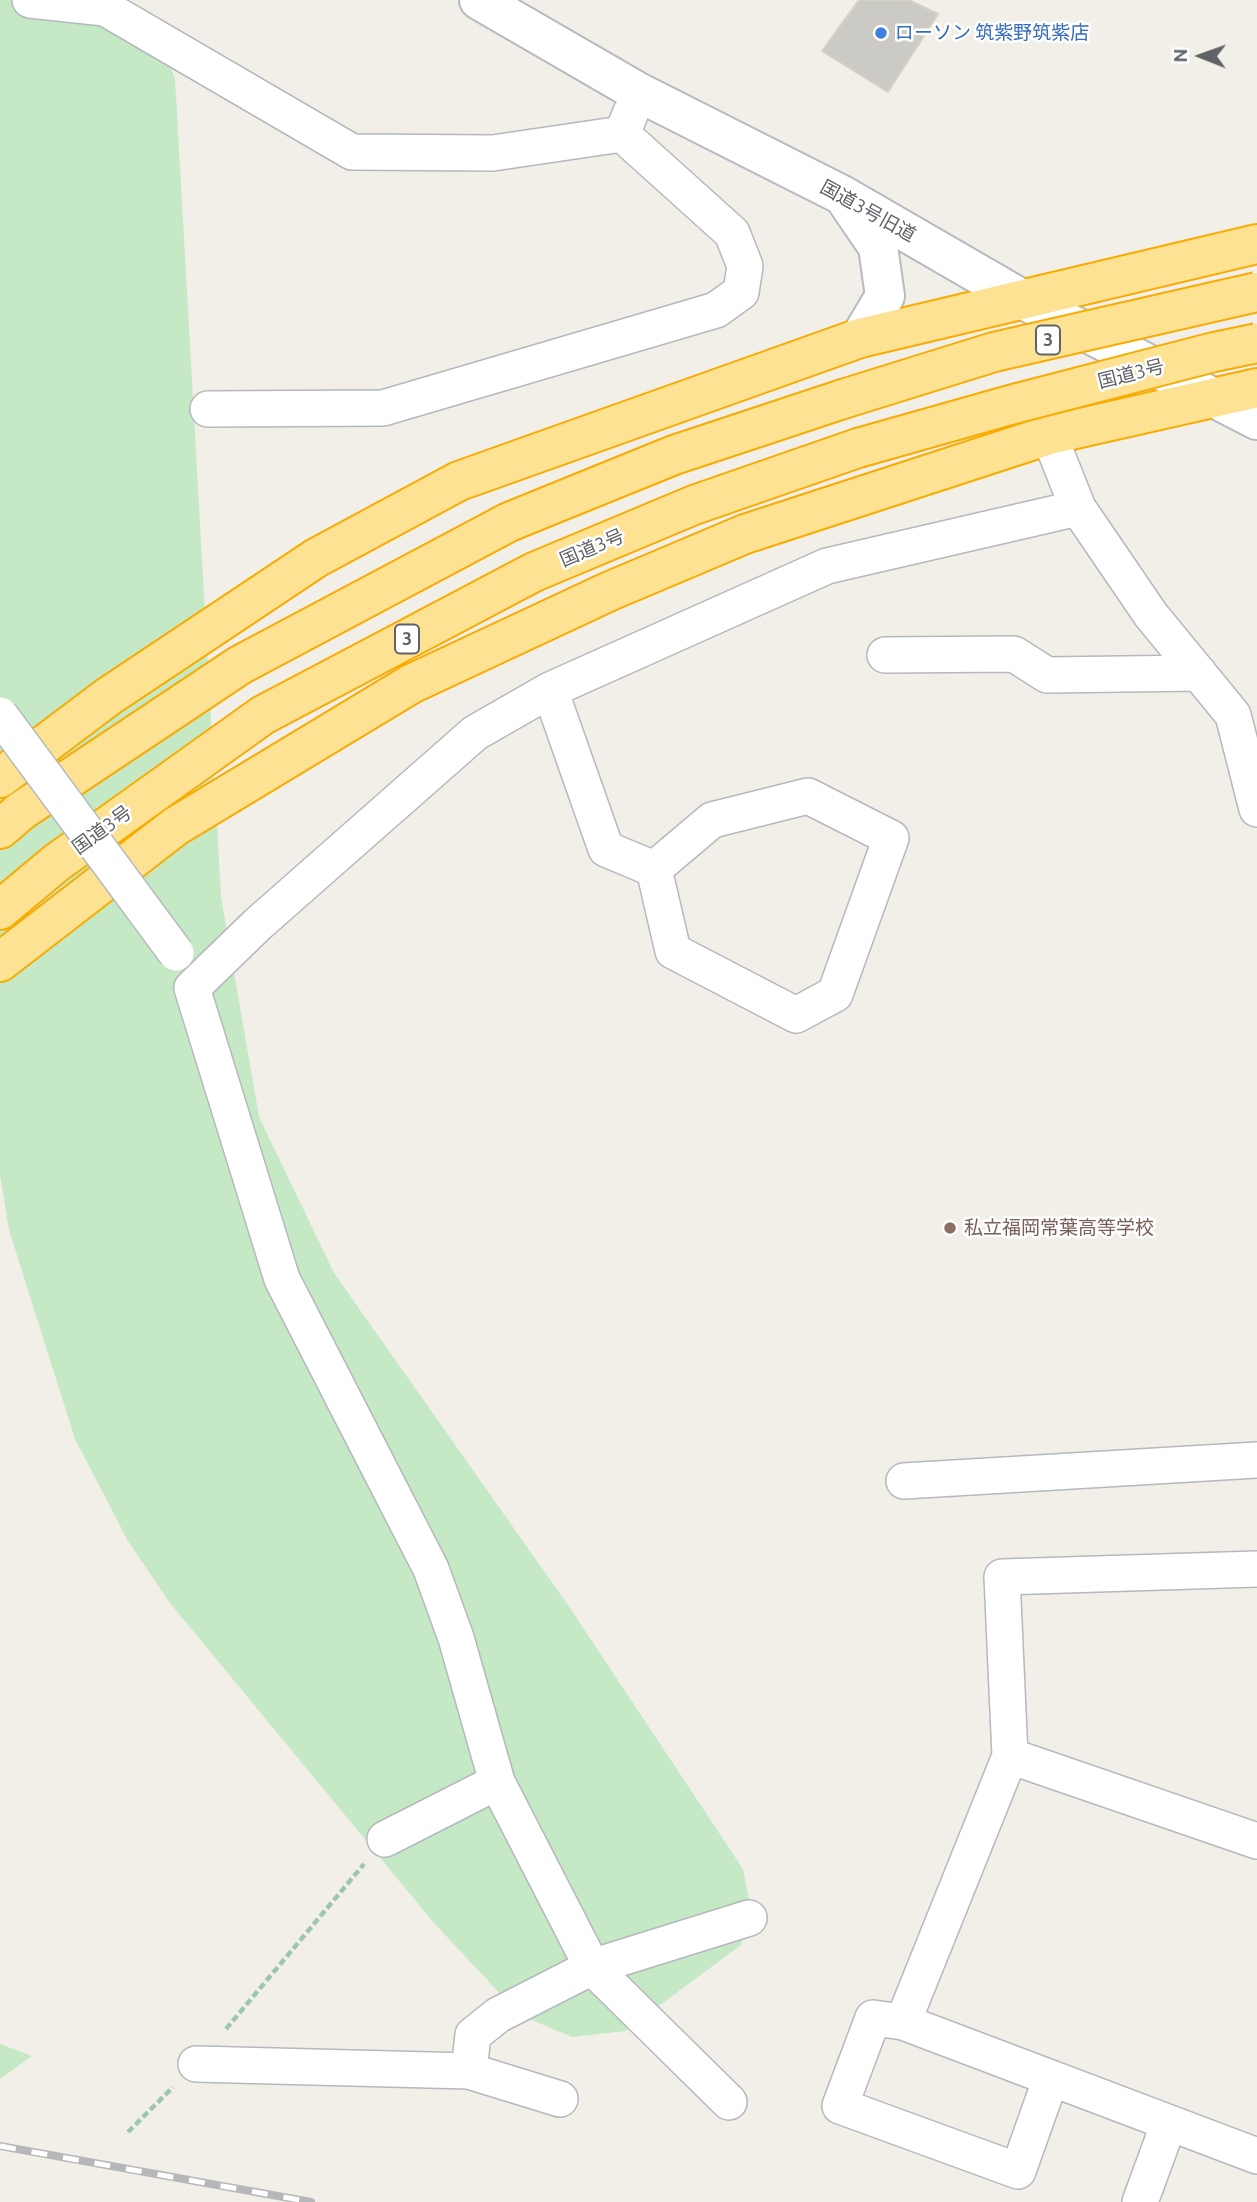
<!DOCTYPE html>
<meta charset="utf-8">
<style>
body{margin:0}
#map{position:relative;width:1257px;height:2202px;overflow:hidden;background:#f1efe8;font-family:Ubuntu,sans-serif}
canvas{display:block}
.north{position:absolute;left:1166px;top:21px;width:70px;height:70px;-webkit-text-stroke:5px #fff;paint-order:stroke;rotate:271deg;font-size:19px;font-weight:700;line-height:28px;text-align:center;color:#5f6368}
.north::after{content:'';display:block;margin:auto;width:24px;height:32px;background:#5f6368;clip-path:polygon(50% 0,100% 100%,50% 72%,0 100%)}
</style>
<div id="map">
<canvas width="1257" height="2202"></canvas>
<div class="north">N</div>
</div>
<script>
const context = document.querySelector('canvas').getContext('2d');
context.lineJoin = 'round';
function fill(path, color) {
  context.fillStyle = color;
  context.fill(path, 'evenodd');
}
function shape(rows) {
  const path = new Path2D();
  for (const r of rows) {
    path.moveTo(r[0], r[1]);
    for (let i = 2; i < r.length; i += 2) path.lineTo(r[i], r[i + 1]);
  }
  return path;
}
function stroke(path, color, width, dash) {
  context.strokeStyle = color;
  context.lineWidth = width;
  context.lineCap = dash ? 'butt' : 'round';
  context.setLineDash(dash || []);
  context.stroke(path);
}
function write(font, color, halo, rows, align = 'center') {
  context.font = font + ' Ubuntu,"Noto Sans JP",sans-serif';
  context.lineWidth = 5;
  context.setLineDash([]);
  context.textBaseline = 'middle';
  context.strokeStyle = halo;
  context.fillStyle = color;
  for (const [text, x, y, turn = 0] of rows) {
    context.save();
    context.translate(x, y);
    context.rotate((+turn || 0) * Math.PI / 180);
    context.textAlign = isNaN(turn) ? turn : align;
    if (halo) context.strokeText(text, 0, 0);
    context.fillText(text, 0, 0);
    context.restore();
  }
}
fill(shape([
 [0,0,112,0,153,22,175,79,221,897,259,1117,334,1273,570,1608,743,1869,750,1905,741,1945,625,2031,572,2037,520,2015,434,1923,170,1603,128,1541,75,1439,9,1230,0,1175],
 [0,2044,32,2056,0,2079]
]), '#c5e8c5');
const building = shape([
 [859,0,909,0,938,14,888,92,822,51,859,0]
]);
fill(building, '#cccac5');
stroke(building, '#d6d1c6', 2);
const street = shape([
 [30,0,105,8,352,152,493,153,622,134,631,112],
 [208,409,383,408,716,310,741,292,745,266,732,233,622,134],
 [1049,435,1078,508,1151,615,1233,715,1257,809],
 [885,655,1014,654,1047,675,1199,673],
 [654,869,673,951,796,1015,835,994,891,838,808,796,712,820,654,869,606,849,550,690,827,566,1078,508],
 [904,1481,1257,1460],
 [1257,1569,1002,1577,1010,1756,903,2022,1257,2156],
 [1010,1756,1257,1841],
 [497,1782,592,1967,749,1918],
 [385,1839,497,1782,456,1638,431,1569,282,1279,192,988,258,924,475,733,550,690],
 [903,2022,873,2018,840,2106,1018,2171,1051,2078],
 [196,2064,469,2071],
 [560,2099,469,2071,473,2035,498,2015,592,1967,729,2102],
 [1140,2202,1169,2123]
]);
const secondary = shape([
 [479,0,638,92,842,195,1020,298,1257,420],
 [848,203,878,247,885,296,860,338]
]);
const highway = shape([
 [0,778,109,696,316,558,459,481,860,338,1257,244],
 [0,829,21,811,240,665,509,522,674,455,843,399],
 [0,910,56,863,263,715,534,572,694,505,858,448],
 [0,962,176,826,411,684,610,591,745,534,1049,435,1257,388]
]);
stroke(street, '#b5b8bc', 38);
stroke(secondary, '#b6babf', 42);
stroke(highway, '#f9ab00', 42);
stroke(shape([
 [226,2029,364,1864],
 [128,2132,173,2087]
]), '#9cc7a9', 4.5, [7, 3.5]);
stroke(street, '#fff', 35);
stroke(secondary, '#fff', 38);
stroke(highway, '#fde293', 38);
const rail = shape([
 [0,2146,311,2202]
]);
stroke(rail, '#b6b7b8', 8);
stroke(rail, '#fff', 5, [16]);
const streetBridge = shape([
 [0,715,176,953]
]);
const highwayBridge = shape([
 [843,399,994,352,1257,292],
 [858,448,1010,405,1214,352,1257,343]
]);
stroke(streetBridge, '#b5b8bc', 38, []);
stroke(highwayBridge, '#f9ab00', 42, []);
stroke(streetBridge, '#fff', 35);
stroke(highwayBridge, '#fde293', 38);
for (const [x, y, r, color] of [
 [881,33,7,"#3f7fe0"],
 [950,1228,7,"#8d6e63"]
]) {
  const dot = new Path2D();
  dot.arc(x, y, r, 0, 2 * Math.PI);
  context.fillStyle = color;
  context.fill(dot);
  stroke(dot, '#fff', 2.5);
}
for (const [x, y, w] of [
 [1048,340,24],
 [407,639,24]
]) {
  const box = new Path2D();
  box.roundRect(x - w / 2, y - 14.5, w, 29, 5);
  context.fillStyle = '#fff';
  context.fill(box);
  stroke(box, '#5f6368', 2);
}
write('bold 18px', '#5f6368', null, [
 ["3",1048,340],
 ["3",407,639]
]);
write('19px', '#366cbe', '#fff', [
 ["ローソン 筑紫野筑紫店",895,33]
], 'left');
write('19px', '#5f6368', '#fff', [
 ["国道3号旧道",868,211,29],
 ["国道3号",1131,374,-14],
 ["国道3号",592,548,-23],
 ["国道3号",102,830,-36]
]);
write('19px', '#785e54', '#fff', [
 ["私立福岡常葉高等学校",964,1228]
], 'left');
</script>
